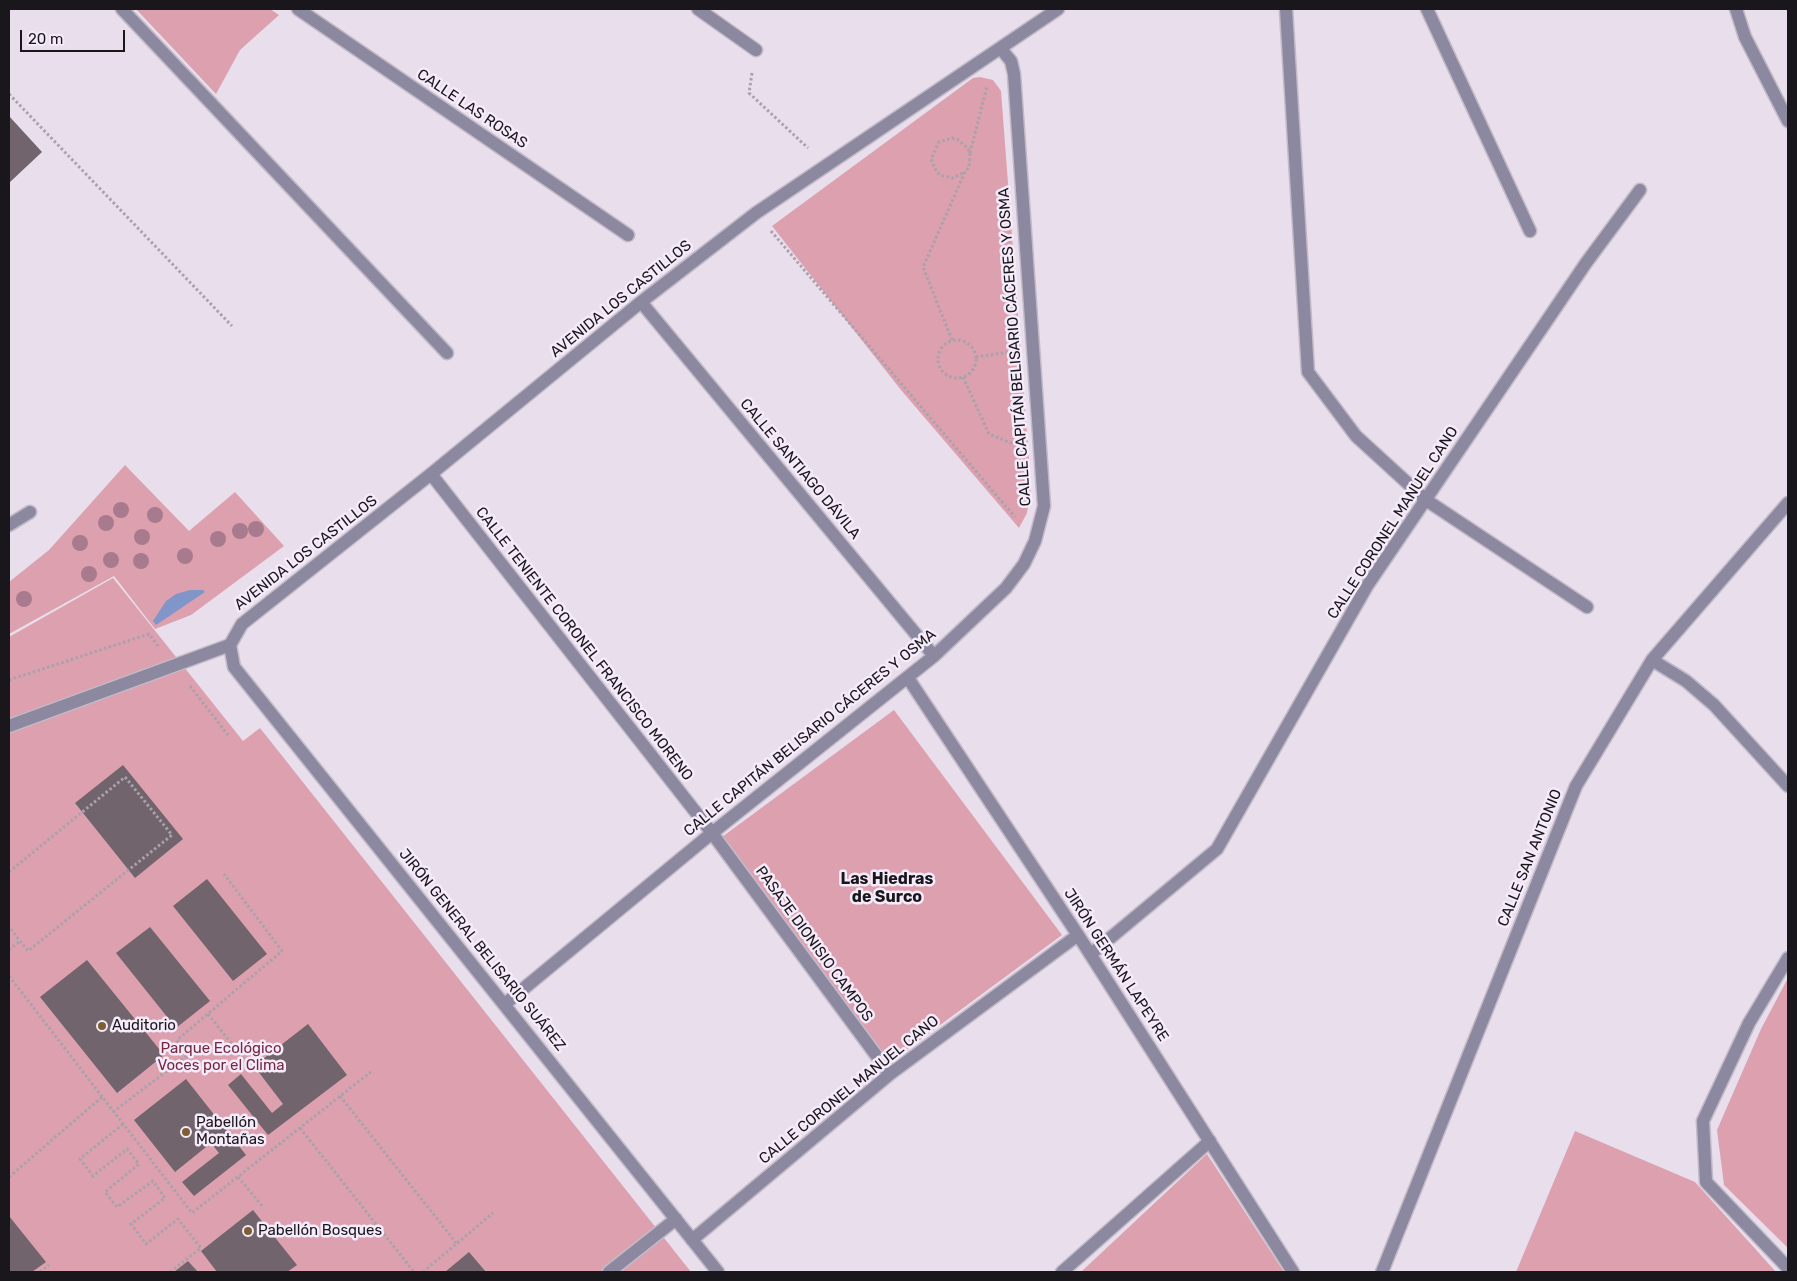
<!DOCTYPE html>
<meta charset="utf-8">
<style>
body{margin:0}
#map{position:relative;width:1797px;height:1281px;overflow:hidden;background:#e8deec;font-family:Rubik,sans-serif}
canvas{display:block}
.frame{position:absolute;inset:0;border:10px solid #1a171c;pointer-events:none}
.scale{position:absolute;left:20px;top:30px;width:105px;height:22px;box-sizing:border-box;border:2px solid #1a171c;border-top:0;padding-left:6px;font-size:15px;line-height:18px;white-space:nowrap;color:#1a171c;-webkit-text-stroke:4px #f5ebfa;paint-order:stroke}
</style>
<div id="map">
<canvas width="1797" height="1281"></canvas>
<div class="frame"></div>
<div class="scale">20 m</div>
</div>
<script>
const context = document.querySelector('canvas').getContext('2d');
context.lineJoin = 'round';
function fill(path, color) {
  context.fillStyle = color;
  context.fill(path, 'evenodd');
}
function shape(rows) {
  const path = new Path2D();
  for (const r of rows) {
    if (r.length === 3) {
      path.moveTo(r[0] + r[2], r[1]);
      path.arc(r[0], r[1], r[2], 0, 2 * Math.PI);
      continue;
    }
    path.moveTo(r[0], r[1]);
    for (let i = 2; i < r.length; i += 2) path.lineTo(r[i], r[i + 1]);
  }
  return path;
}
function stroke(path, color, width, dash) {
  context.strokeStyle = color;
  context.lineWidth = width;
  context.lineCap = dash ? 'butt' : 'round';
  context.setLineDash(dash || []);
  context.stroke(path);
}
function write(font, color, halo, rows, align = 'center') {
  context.font = font + ' Rubik,sans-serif';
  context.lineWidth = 5;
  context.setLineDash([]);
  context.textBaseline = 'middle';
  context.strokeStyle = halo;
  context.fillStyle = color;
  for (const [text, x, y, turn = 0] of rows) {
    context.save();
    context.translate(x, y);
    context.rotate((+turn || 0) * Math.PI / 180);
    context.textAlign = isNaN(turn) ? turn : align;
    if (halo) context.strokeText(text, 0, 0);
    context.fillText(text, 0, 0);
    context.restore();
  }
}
fill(shape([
 [136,9,270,9,279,15,240,50,216,94],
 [980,77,993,80,1001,91,1031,487,1027,513,1019,528,901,390,772,226,973,78],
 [125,465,189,531,235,492,284,546,191,615,155,629,114,576,9,634,9,582,49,550],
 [113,578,243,741,260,728,691,1272,9,1272,9,637],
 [894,710,1062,935,890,1062,722,837],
 [1788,978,1788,1248,1724,1185,1717,1130,1761,1029],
 [1575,1131,1695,1182,1776,1272,1516,1272],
 [1207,1154,1284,1272,1082,1272,1082,1271]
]), '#dda0ae');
fill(shape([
 [190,590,203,590,205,592,156,625,153,621,166,601,176,594]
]), '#8196c8');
fill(shape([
 [9,116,42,152,9,183],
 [123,765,183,839,135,878,75,803],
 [207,879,267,954,233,981,173,906],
 [150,927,210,1001,176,1028,116,953],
 [87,960,164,1055,117,1093,40,997],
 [308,1024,347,1075,268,1135,228,1085,241,1074,272,1113,283,1104,254,1066],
 [186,1079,246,1155,194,1196,182,1182,219,1153,211,1143,175,1172,134,1120],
 [253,1210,297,1265,287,1272,217,1272,201,1251],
 [9,1216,46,1262,32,1272,9,1272],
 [469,1252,486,1272,445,1272],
 [188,1261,198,1272,174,1272]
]), '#71646c');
const service = shape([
 [1427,9,1530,231],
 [9,525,30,512],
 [9,726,230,645],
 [609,1272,676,1219]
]);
const minor = shape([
 [122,9,447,353],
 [298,9,628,235],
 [698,9,756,50],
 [1286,9,1308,372,1356,436,1426,500,1587,607],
 [1736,9,1745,37,1788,121],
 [641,302,934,656],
 [431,474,712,833,890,1074],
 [1652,660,1686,681,1714,705,1788,786],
 [908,678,1078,935,1293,1272],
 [1091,954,1217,849,1367,586,1586,263,1640,190],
 [1788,958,1749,1023,1703,1121,1706,1182,1788,1268],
 [505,1004,712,833,934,656,1006,588,1024,564,1035,541,1044,506,1014,74,1011,61,1001,49],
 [692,1240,890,1074,1078,935],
 [718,1272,234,667,230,645,242,624,431,474,641,302,756,213,1058,9],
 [1062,1272,1210,1141],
 [1382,1272,1576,786,1652,660,1788,503]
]);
stroke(service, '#c3bac7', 15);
stroke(minor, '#c3bac7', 15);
stroke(shape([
 [752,73,749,93,808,148],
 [9,94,232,326],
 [970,153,987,86],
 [771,231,1015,517],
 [957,359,19],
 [952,340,923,267,965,172,969,167,970,154,968,148,958,140,952,138,939,142,931,159,936,171,940,175,953,178,965,172],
 [976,357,1010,352],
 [963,377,989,434,1016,445],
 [9,680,149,634,158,646],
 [190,686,228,735],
 [9,872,125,777,172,835,28,951,9,927],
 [9,950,20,941],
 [9,976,192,1213,372,1071],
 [208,1014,247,1063],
 [340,1096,457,1244],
 [113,1112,188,1055,177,1040,282,951,224,874],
 [123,1124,80,1159,93,1176,127,1149,139,1164,105,1192,117,1207,153,1181,165,1198,131,1224,146,1244,178,1219,201,1248,170,1272],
 [300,1128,414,1272],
 [9,1177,102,1097],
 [238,1177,263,1207],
 [40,1272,49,1265],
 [423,1272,493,1213]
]), '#a9a1ac', 3, [2.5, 2.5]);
stroke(service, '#8b88a0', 12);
stroke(minor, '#8b88a0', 12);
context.fillStyle = '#a87a8e';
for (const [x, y] of [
 [121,510],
 [155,515],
 [106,523],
 [256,529],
 [240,531],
 [142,537],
 [218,539],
 [80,543],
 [185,556],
 [111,560],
 [141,561],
 [89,574],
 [24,599]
]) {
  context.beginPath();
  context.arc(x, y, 8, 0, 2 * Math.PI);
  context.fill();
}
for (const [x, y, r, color] of [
 [102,1026,5,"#7d5f33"],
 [186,1132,5,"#7d5f33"],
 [248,1231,5,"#7d5f33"]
]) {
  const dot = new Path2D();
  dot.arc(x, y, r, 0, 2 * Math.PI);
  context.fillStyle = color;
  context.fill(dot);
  stroke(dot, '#f5ebfa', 2);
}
write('15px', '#1a171c', '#f5ebfa', [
 ["CALLE LAS ROSAS",472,109,34],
 ["AVENIDA LOS CASTILLOS",621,299,-39],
 ["CALLE CAPITÁN BELISARIO CÁCERES Y OSMA",1015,347,-94],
 ["CALLE SANTIAGO DÁVILA",800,469,50],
 ["CALLE CORONEL MANUEL CANO",1393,523,-57],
 ["AVENIDA LOS CASTILLOS",306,553,-38],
 ["CALLE TENIENTE CORONEL FRANCISCO MORENO",584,644,52],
 ["CALLE CAPITÁN BELISARIO CÁCERES Y OSMA",810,733,-39],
 ["CALLE SAN ANTONIO",1530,858,-68],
 ["PASAJE DIONISIO CAMPOS",814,944,54],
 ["JIRÓN GENERAL BELISARIO SUÁREZ",482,950,51],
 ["JIRÓN GERMÁN LAPEYRE",1116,965,57],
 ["CALLE CORONEL MANUEL CANO",849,1090,-39]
]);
write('15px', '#1a171c', '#f5ebfa', [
 ["Auditorio",112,1026],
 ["Pabellón",196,1123],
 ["Montañas",196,1140],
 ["Pabellón Bosques",258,1231]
], 'left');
write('15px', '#742941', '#f5ebfa', [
 ["Parque Ecológico",221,1049],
 ["Voces por el Clima",221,1066]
]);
write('bold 16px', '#1a171c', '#f5ebfa', [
 ["Las Hiedras",887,879],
 ["de Surco",887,897]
]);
</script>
